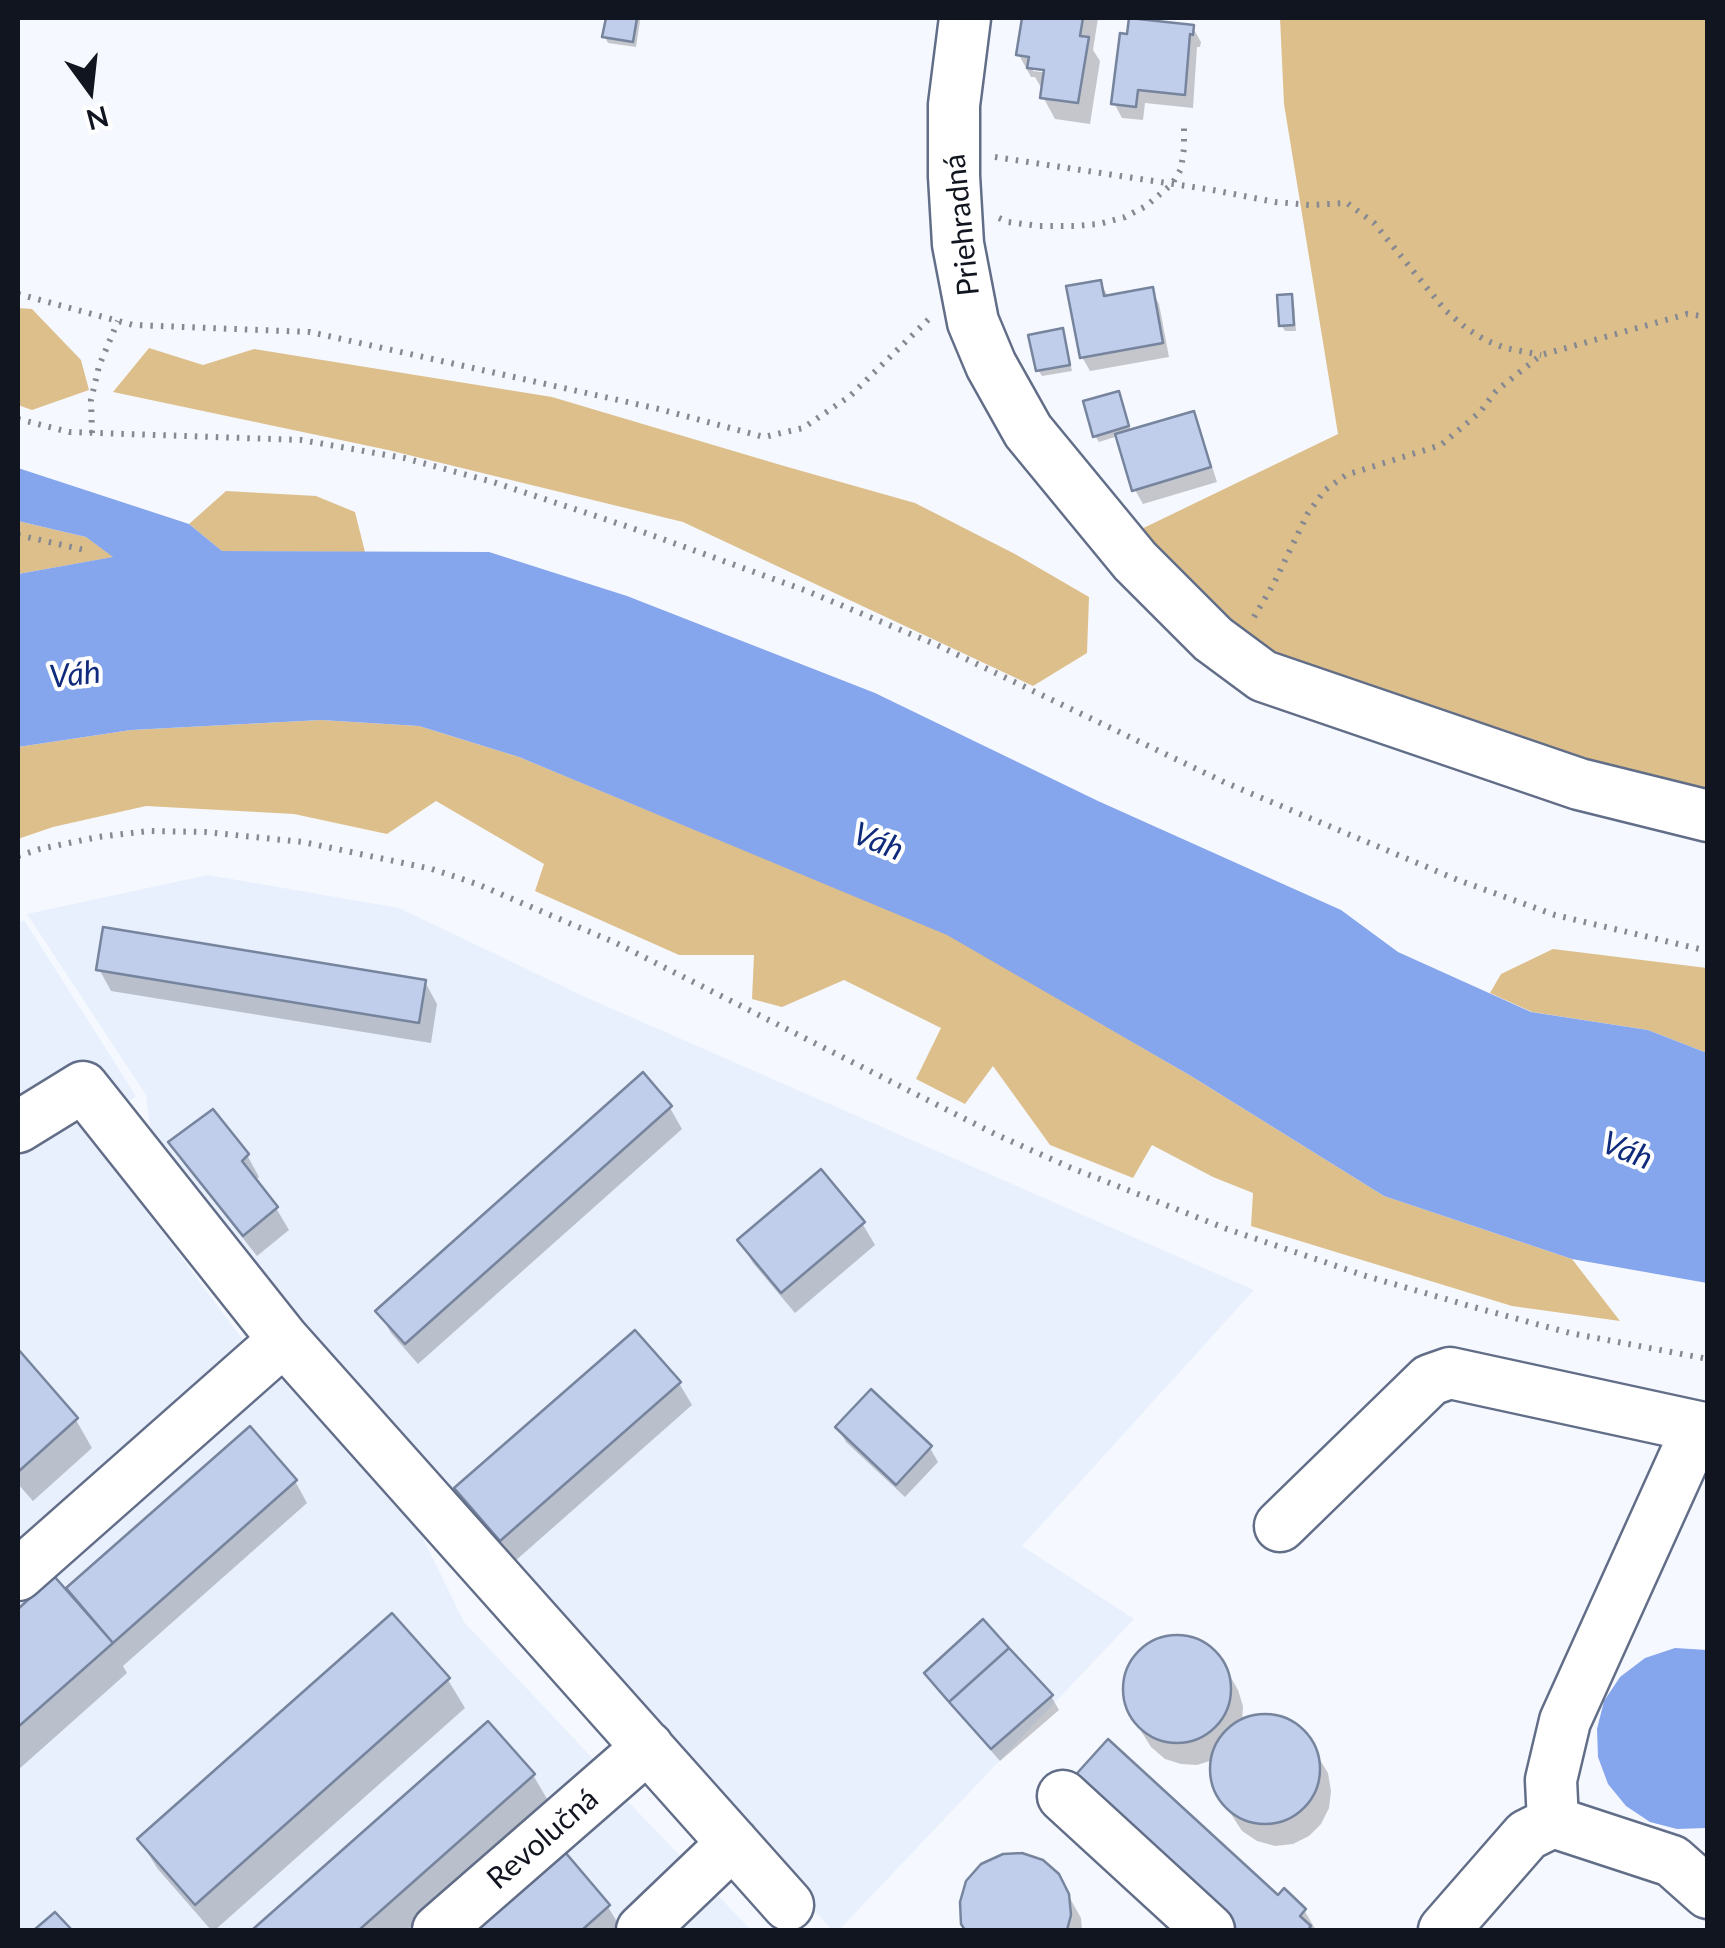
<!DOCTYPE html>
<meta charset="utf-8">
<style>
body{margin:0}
#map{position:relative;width:1725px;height:1948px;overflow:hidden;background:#f5f8fe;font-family:Lato,sans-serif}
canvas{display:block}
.frame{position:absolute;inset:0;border:20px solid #11151f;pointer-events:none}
.north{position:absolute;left:40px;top:40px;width:100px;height:100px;-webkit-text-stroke:8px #fff;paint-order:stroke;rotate:165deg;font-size:28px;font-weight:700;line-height:40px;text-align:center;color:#11151f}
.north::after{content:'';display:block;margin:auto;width:35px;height:45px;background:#11151f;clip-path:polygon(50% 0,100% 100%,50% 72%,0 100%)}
</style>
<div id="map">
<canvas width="1725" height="1948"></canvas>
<div class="frame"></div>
<div class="north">N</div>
</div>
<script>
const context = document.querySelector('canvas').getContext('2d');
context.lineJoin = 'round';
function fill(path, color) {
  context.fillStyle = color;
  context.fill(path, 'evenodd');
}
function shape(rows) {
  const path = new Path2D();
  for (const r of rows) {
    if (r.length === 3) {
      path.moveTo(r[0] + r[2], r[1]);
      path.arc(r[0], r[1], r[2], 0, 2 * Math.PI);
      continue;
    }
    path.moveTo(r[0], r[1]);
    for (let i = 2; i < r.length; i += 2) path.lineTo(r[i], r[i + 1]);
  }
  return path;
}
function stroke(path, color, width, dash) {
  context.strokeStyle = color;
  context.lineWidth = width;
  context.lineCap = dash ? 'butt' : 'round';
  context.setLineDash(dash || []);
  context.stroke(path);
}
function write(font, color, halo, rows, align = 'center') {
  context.font = font + ' Lato,sans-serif';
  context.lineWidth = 8;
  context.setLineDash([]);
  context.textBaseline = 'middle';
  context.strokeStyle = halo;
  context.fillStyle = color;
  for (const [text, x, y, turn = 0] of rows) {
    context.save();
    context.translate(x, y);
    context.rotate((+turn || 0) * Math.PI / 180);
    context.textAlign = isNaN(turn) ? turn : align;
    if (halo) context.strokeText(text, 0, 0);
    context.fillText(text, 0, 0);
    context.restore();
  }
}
fill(shape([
 [208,875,399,908,583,996,1254,1290,1022,1546,1134,1619,839,1930,832,1930,319,1356,152,1141,146,1095,27,914],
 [24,920,136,1096,90,1135,249,1348,18,1547,18,923],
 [268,1378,290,1381,416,1524,464,1622,598,1764,408,1930,18,1930,18,1604],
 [615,1788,751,1930,453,1930]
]), '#e8f0fe');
fill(shape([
 [1280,18,1707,18,1707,797,1534,747,1265,651,1129,535,1338,434,1284,104],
 [18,308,32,309,81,360,89,390,32,410,18,405],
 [149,348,203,365,254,349,552,397,784,466,915,503,1015,554,1089,597,1087,653,1033,686,683,522,388,450,113,392],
 [226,491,316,496,355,512,365,552,222,551,189,524],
 [18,521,86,537,114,557,18,574],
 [321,720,419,726,519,757,947,934,1191,1076,1384,1196,1572,1259,1620,1321,1512,1306,1251,1226,1253,1193,1213,1177,1152,1145,1133,1178,1050,1145,993,1066,965,1104,916,1079,941,1028,844,980,782,1007,752,999,754,955,679,955,535,891,544,864,436,801,387,834,294,814,146,806,53,827,18,839,18,747,131,730],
 [1553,949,1707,968,1707,1053,1648,1030,1532,1012,1490,993,1501,974]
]), '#ddbf8c');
fill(shape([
 [18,468,189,524,222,551,489,552,627,596,875,693,1098,801,1341,910,1398,952,1531,1012,1648,1030,1707,1053,1707,1283,1572,1259,1384,1196,1191,1076,947,935,519,757,419,726,321,720,131,730,18,747,18,574,113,557,86,537,18,521],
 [1675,1648,1707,1650,1706,1828,1677,1829,1650,1822,1626,1806,1608,1784,1598,1757,1597,1729,1604,1701,1620,1677,1645,1658]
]), '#85a5ed');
fill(shape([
 [608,18,638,18,640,21,636,47,608,43,605,37],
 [1025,18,1098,18,1093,50,1100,61,1090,124,1055,119,1043,97,1042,89,1035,77,1031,77,1019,55],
 [1033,66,1056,74,1033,71],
 [1193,28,1201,42,1200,47,1197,47,1193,108,1145,103,1143,120,1122,118,1114,103],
 [1100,282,1109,298,1151,290,1159,304,1169,357,1090,371,1082,357],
 [1291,297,1294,303,1296,331,1285,331,1281,325],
 [1062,331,1065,337,1072,371,1042,376,1038,370],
 [1121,400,1131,432,1192,414,1200,428,1217,482,1143,504,1135,490,1118,436,1099,442,1095,436],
 [99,969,425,982,437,1004,431,1043,111,991],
 [670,1108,682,1129,418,1364,391,1333,379,1311],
 [171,1143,247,1155,259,1177,255,1181,276,1208,289,1230,257,1256,184,1164],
 [862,1223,875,1245,795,1313,753,1263,740,1241],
 [18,1353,76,1420,92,1448,33,1501,18,1484],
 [679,1383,692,1405,514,1562,470,1510,457,1489],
 [838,1428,930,1448,938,1462,905,1497,846,1442],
 [295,1481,307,1503,123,1666,127,1673,18,1770,18,1612,54,1580,76,1601,69,1589],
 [392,1617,448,1680,465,1708,215,1930,211,1930,157,1868,140,1840],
 [1185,1637,1202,1644,1215,1654,1225,1667,1238,1690,1243,1706,1242,1722,1260,1717,1276,1718,1292,1724,1305,1735,1328,1773,1331,1791,1329,1808,1321,1824,1309,1836,1293,1844,1275,1846,1257,1841,1242,1831,1218,1794,1213,1778,1213,1760,1197,1765,1181,1764,1165,1759,1151,1747,1141,1731,1128,1708,1125,1690,1127,1673,1136,1657,1150,1644,1166,1638],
 [927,1673,1051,1696,1059,1710,1000,1761,935,1687],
 [488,1724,533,1775,550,1804,407,1930,256,1930],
 [565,1855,608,1907,622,1930,480,1930],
 [1057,1875,1081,1918,1082,1930,967,1930,964,1924],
 [1278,1899,1304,1910,1316,1930,1225,1930]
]), '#0003');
const building = shape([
 [606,18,637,18,633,42,602,37,606,18],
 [1022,18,1083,18,1080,36,1089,37,1078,103,1040,98,1044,70,1027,68,1029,57,1016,55,1022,18],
 [1129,18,1194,25,1193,35,1190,34,1185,95,1138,90,1136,107,1111,104,1120,33,1127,34,1129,18],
 [1101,280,1104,296,1153,287,1163,343,1080,358,1066,286,1101,280],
 [1292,294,1294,325,1279,326,1277,295,1292,294],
 [1063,328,1070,365,1036,371,1028,335,1063,328],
 [1119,391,1129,426,1093,437,1083,401,1119,391],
 [1194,411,1211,467,1132,491,1115,434,1194,411],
 [103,927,426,980,419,1023,96,970,103,927],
 [643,1072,672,1106,405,1344,375,1311,643,1072],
 [213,1109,249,1154,242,1161,278,1207,243,1236,168,1142,213,1109],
 [821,1169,865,1222,781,1293,737,1240,821,1169],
 [635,1330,681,1382,500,1541,454,1488,635,1330],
 [18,1349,78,1418,18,1472,18,1349],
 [871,1389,932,1446,896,1485,835,1427,871,1389],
 [250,1426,297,1480,113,1643,66,1588,250,1426],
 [54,1576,113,1643,18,1727,18,1609,54,1576],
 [392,1613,450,1678,195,1905,137,1839,392,1613],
 [983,1619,1009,1648,949,1702,924,1673,983,1619],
 [1177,1689,54],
 [1009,1648,1053,1695,991,1749,949,1702,1009,1648],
 [1265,1769,55],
 [488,1721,535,1774,359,1930,252,1930,488,1721],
 [1108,1739,1278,1895,1284,1888,1306,1909,1300,1916,1311,1926,1308,1930,1233,1930,1070,1781,1108,1739],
 [565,1852,610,1905,582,1930,476,1930,565,1852],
 [1022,1853,1043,1860,1059,1874,1069,1894,1071,1915,1067,1930,965,1930,961,1924,960,1902,966,1881,981,1864,1003,1854,1022,1853],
 [55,1912,72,1930,34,1930,55,1912]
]);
fill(building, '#c0ceeb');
stroke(building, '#77849e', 2.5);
const minor = shape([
 [965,18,954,105,954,176,958,244,973,322,991,365,1028,431,1135,561,1213,639,1263,676,1579,784,1708,816],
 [18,1127,83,1087,284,1340,788,1905],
 [1280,1526,1430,1380,1450,1373,1708,1429],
 [18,1575,284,1340],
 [1063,1796,1209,1930],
 [1553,1822,1551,1780,1565,1721,1698,1427],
 [438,1930,648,1747],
 [642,1930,733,1843],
 [1444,1930,1527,1835,1553,1822,1672,1861,1708,1893]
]);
stroke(minor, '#626e88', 55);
stroke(shape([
 [995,157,1213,190,1275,202,1310,205,1347,203,1374,223,1445,310,1466,328,1485,340,1505,348,1541,355],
 [999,218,1008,222,1039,226,1074,226,1099,224,1125,217,1146,206,1172,184,1181,169,1184,148,1184,123],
 [18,294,133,325,310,332,659,409,764,437,803,428,850,396,931,317],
 [18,419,69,432,301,440,404,458,493,482,629,527,807,591,937,645,1226,783,1458,880,1555,915,1708,951],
 [92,433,91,400,99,366,118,321],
 [18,535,89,551],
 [1254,617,1274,583,1308,513,1325,490,1346,475,1441,445,1480,412,1496,391,1541,355,1687,314,1708,317],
 [18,856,40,849,98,837,149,831,205,832,303,842,432,869,477,884,616,943,997,1135,1069,1167,1227,1229,1366,1276,1477,1308,1570,1333,1708,1359]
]), '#868991', 6, [2.5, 8]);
stroke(minor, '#fff', 50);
write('30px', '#11151f', '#fff', [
 ["Priehradná",962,225,-96],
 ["Revolučná",543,1839,-41]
]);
write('italic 32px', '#102b7b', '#fff', [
 ["Váh",75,675,-6],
 ["Váh",878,842,22],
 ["Váh",1627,1151,22]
]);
</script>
